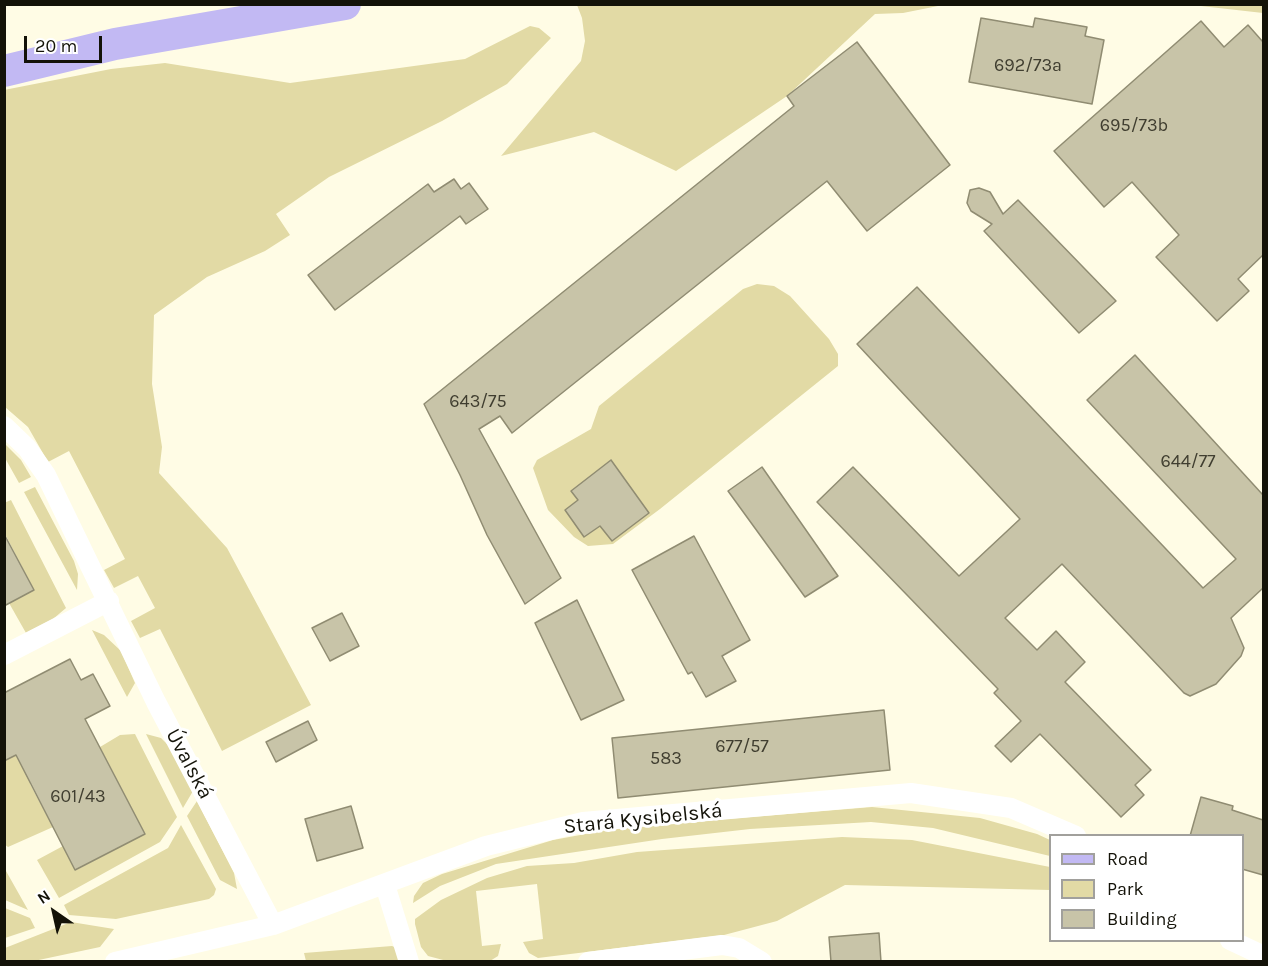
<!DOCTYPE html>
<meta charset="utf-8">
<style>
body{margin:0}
#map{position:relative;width:1268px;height:966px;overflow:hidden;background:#fffce5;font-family:Karla,sans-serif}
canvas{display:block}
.frame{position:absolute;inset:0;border:6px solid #131208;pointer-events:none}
.legend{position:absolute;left:1049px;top:834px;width:195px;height:108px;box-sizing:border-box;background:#fff;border:2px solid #a1a09c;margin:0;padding:8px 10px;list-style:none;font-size:18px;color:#131208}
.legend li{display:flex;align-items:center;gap:12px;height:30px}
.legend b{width:30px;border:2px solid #a1a09c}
.north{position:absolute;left:24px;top:882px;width:60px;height:60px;-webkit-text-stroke:4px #fff;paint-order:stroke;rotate:326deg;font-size:16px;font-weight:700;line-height:24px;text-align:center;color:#131208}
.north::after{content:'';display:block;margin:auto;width:21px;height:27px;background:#131208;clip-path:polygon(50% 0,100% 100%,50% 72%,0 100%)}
.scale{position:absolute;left:24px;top:36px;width:78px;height:27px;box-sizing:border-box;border:3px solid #131208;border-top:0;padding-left:8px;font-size:18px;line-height:21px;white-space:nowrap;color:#131208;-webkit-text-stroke:4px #fff;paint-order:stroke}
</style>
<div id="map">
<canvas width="1268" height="966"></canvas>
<div class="frame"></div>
<ul class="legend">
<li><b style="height:8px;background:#c2b9f3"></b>Road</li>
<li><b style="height:16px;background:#e2daa5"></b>Park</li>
<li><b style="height:16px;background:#c8c4a8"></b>Building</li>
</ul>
<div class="north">N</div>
<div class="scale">20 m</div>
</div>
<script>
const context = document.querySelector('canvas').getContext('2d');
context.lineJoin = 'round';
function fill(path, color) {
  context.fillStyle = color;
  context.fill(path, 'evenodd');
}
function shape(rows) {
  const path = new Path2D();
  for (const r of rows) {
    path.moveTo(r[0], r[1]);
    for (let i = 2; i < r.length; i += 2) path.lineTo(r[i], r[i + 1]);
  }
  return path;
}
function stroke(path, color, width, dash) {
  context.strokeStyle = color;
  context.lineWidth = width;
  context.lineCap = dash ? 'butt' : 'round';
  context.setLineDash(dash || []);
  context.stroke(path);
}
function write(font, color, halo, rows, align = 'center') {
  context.font = font + ' Karla,sans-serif';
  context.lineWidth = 6;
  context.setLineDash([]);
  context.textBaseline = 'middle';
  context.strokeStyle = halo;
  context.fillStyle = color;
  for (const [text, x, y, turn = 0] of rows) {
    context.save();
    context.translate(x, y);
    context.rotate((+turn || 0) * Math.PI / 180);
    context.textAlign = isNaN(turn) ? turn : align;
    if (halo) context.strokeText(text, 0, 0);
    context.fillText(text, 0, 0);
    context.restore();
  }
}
fill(shape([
 [577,5,943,5,903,13,875,14,787,96,676,171,594,132,501,156,581,61,585,41,582,18],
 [1188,5,1263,5,1263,13,1192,5],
 [530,26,539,28,551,38,507,84,442,121,329,177,276,214,290,235,265,251,207,277,154,315,152,384,162,447,159,473,227,548,311,705,222,751,160,629,140,638,131,621,155,608,138,576,114,588,104,570,125,559,69,451,48,462,28,427,5,407,4,90,111,69,165,63,290,83,465,59],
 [757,284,774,286,790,296,829,339,838,354,838,366,660,509,613,544,588,546,574,537,548,510,533,468,537,460,591,429,599,406,743,289],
 [4,443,21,460,31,477,19,483,5,458],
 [35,487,74,561,78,574,77,590,24,492],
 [11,500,66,608,53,619,26,633,9,603,34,590,5,534,4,503],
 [92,630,104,635,121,651,135,683,127,697],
 [135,734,177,817,160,842,59,898,37,860,63,846,76,870,145,834,100,747,120,735],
 [146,734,161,738,169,746,193,791,183,808],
 [35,745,30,784,53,827,8,847,4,844,4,761],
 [197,801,234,873,237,889,220,880,187,816],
 [872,807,980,818,1037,834,1050,840,1050,856,933,828,871,822,750,829,662,839,496,864,440,886,413,903,414,896,423,883,442,874,553,840,618,828],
 [181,825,216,889,214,895,209,899,116,919,69,915,64,905,168,848],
 [842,837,912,840,1050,867,1050,890,845,885,777,921,724,935,538,958,529,953,523,942,543,939,537,884,476,891,482,946,501,944,498,956,490,961,447,961,428,956,421,947,415,924,415,919,441,900,487,878,527,866,574,863,637,852],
 [6,871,28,910,5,900],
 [5,908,30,918,35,928,5,938],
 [71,922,114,929,100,947,34,961,5,961,5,948],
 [392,946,397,948,401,961,306,961,304,953]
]), '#e2daa5');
const building = shape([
 [981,18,1033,27,1035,18,1087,27,1085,36,1104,40,1092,104,969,82,981,18],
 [1201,21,1224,47,1248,25,1263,42,1263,255,1238,279,1249,291,1217,321,1156,257,1179,235,1132,182,1104,207,1054,151,1201,21],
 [857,42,950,165,867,231,827,181,512,433,500,416,479,429,561,578,525,604,487,535,460,475,424,404,794,106,787,96,857,42],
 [454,179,461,189,469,183,488,209,466,224,460,216,335,310,308,275,428,184,434,192,454,179],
 [979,188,990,192,1003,214,1018,200,1116,301,1079,333,984,231,992,224,971,211,967,203,970,190,979,188],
 [917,287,1203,588,1236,559,1087,400,1135,355,1263,495,1263,588,1231,618,1244,648,1241,656,1216,684,1190,696,1184,693,1062,564,1005,618,1037,650,1056,631,1085,662,1065,682,1151,770,1135,785,1144,795,1121,817,1040,734,1011,762,995,746,1021,721,994,693,998,689,817,502,853,467,959,576,1020,519,857,344,917,287],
 [611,460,649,513,612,541,600,526,584,537,565,510,578,500,571,491,611,460],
 [762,467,838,576,805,597,728,491,762,467],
 [4,534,34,590,4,606,4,534],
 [694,536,750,640,722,656,736,681,706,697,692,672,688,674,632,570,694,536],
 [577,600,624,700,581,720,535,623,577,600],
 [342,613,359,646,330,661,312,628,342,613],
 [70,659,81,680,93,674,110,706,85,719,145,834,75,870,16,755,4,761,4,693,70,659],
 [884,710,890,770,618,798,612,738,884,710],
 [308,721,317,740,276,762,266,742,308,721],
 [1201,797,1233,806,1232,810,1263,820,1263,875,1242,869,1242,836,1190,836,1201,797],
 [351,806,363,848,317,861,305,819,351,806],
 [879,933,881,962,831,962,829,937,879,933]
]);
fill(building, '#c8c4a8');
stroke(building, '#908c72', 1.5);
stroke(shape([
 [4,426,27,448,46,475,156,702,273,925],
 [4,655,109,601],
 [385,885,409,962],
 [1230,940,1264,956],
 [115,962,273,925,486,846,583,822,911,793,1011,808,1076,836],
 [588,962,722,945,739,948,762,962]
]), '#fff', 20);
stroke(shape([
 [4,71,115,44,345,4]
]), '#c2b9f3', 32);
write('18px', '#403e30', null, [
 ["692/73a",1028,66],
 ["695/73b",1134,126],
 ["643/75",478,402],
 ["644/77",1188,462],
 ["677/57",742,747],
 ["583",666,759],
 ["601/43",78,797]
]);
write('21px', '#131208', '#fff', [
 ["Úvalská",189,764,62],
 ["Stará Kysibelská",643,819,-6]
]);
</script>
